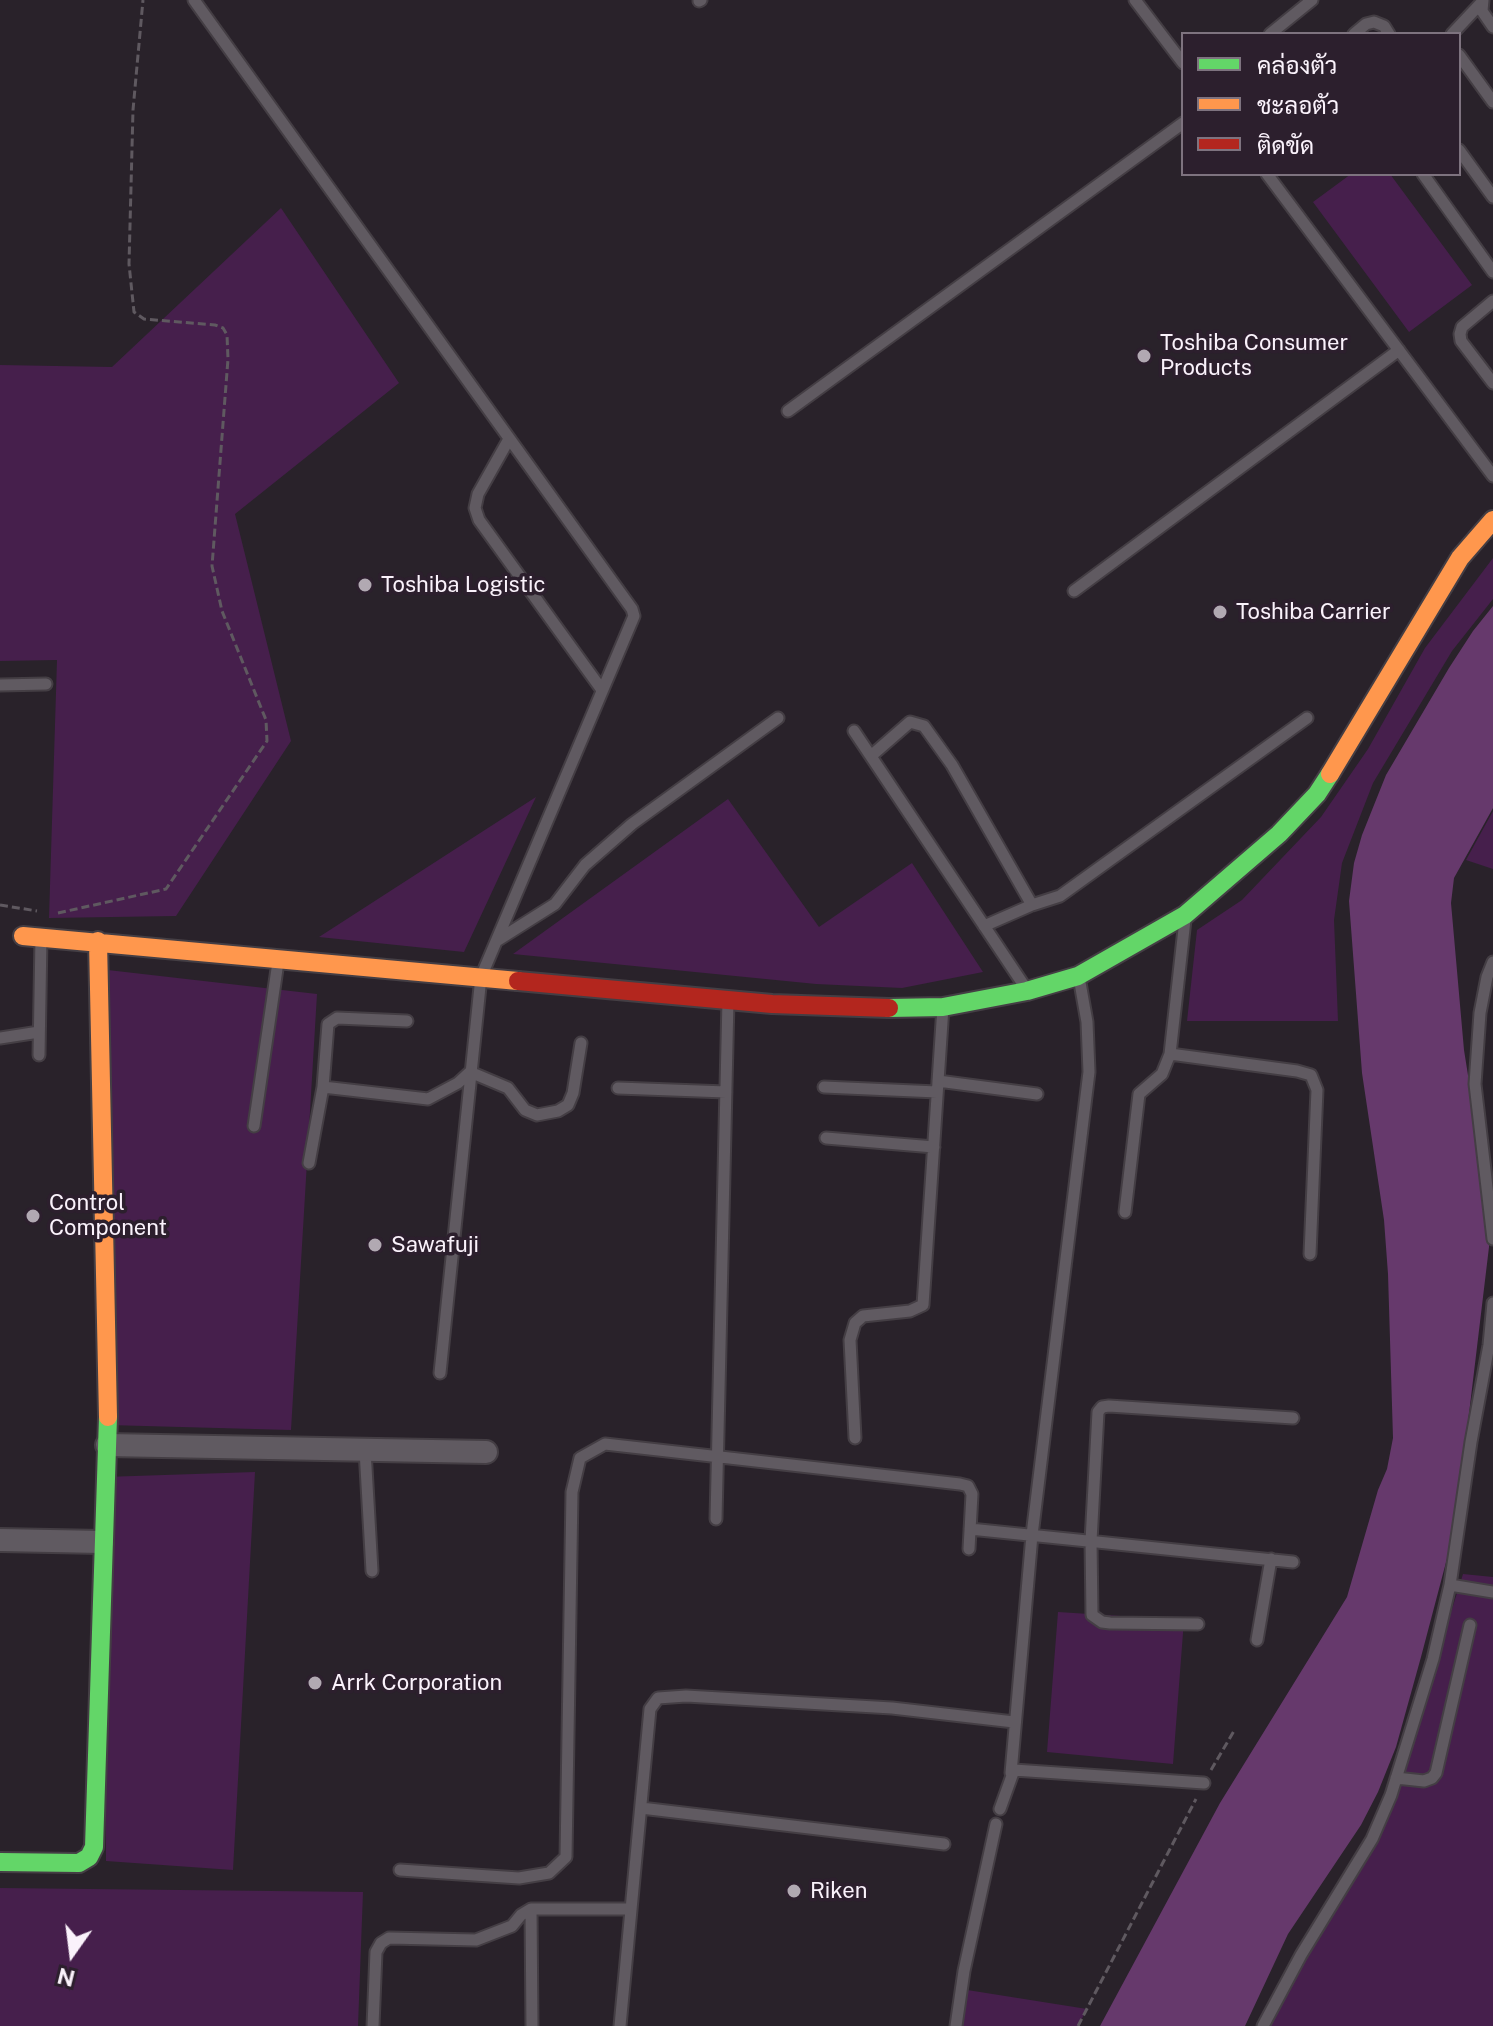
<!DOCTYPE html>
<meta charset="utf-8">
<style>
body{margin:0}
#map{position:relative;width:1493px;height:2026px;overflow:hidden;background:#29222a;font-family:"Public Sans",Sarabun,sans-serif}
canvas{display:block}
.legend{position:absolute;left:1181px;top:32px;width:280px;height:144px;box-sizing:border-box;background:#2c1f2d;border:2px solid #7e737f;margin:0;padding:10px 14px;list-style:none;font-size:24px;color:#faf2fb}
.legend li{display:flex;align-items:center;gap:16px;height:40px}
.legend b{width:40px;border:2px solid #7e737f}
.north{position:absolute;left:32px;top:1914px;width:80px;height:80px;-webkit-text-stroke:6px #2c1f2d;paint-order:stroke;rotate:194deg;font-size:22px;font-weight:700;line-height:32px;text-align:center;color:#faf2fb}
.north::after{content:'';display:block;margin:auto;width:28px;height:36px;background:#faf2fb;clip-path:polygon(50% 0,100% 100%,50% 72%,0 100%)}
</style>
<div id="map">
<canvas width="1493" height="2026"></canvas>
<ul class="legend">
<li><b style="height:10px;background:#63d668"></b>คล่องตัว</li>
<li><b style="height:10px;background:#ff974d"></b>ชะลอตัว</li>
<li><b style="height:10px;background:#b3261e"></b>ติดขัด</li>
</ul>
<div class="north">N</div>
</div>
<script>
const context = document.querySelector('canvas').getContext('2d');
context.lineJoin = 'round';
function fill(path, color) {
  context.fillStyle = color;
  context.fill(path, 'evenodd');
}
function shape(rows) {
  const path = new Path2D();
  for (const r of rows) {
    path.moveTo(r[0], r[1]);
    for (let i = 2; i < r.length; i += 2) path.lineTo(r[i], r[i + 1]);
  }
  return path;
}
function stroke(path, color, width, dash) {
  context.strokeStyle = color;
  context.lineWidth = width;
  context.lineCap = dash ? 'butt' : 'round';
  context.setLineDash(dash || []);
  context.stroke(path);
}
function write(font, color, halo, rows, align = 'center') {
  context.font = font + ' "Public Sans",sans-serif';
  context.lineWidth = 7;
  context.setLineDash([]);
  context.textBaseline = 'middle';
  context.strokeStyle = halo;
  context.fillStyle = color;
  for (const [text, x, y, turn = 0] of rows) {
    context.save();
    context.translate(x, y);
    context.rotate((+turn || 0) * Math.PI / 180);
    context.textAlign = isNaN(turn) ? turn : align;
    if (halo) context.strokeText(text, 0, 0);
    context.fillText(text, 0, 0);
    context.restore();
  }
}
fill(shape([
 [1351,174,1390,174,1472,285,1409,332,1313,202],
 [281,208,399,383,235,514,291,741,176,916,49,918,57,660,0,661,0,365,112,367],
 [1493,558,1493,599,1452,651,1373,783,1342,863,1334,920,1338,1021,1187,1021,1197,930,1242,900,1321,817,1368,749,1425,648],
 [536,797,464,952,319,937],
 [728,799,819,927,912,863,983,972,902,988,816,984,513,954],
 [1493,811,1493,869,1466,860],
 [99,969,317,994,291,1430,108,1425],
 [255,1472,233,1870,106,1861,104,1477],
 [1463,1574,1493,1577,1493,2026,1267,2026,1389,1809],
 [1058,1612,1184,1620,1173,1764,1047,1752],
 [0,1888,363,1892,358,2026,0,2026],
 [961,1989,1087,2009,1078,2026,955,2026]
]), '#461f4c');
fill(shape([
 [1493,606,1493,808,1454,878,1451,903,1464,1050,1490,1214,1489,1247,1468,1422,1468,1452,1454,1532,1421,1657,1396,1747,1378,1792,1361,1825,1288,1934,1245,2026,1100,2026,1220,1803,1347,1597,1378,1490,1387,1469,1393,1438,1388,1274,1384,1220,1362,1073,1349,901,1354,863,1362,835,1386,775,1449,668,1473,631]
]), '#66396c');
const lane = shape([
 [194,0,632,609,634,616,481,977,440,1373],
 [1135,0,1183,63],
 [1483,0,1482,11,1493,27],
 [699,1,701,0],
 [1270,34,1312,0],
 [1354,34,1366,24,1374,22,1384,26,1389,34],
 [1452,34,1482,2],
 [1459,55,1493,102],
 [1459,150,1493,197],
 [1267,174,1493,476],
 [1423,174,1493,272],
 [1493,301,1462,327,1460,334,1461,341,1493,383],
 [788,411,1183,123],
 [509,439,478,494,475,508,479,520,602,690],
 [1074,591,1399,350],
 [0,685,46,684],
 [854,731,1027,990],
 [871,756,910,722,924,726,952,765,1032,905],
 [1185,920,1170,1054,1297,1071,1311,1075,1317,1090,1310,1254],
 [984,926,1032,905,1060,896,1307,718],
 [498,940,555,904,585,865,632,824,778,718],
 [1493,962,1487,977,1480,1013,1475,1084,1493,1239],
 [0,1038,39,1032],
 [39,1055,41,937],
 [938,1081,1037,1094],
 [323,1087,328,1024,337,1018,407,1021],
 [824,1087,937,1092],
 [618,1088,726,1092],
 [254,1126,278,962],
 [826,1138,934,1147],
 [309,1163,323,1087,428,1099,458,1083,470,1072,508,1088,525,1110,537,1115,558,1111,568,1105,573,1093,581,1043],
 [1125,1212,1139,1094,1162,1074,1170,1054],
 [855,1438,850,1340,855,1323,863,1316,910,1311,923,1305,943,1007],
 [365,1450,372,1571],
 [716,1519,728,1000],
 [970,1529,1293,1562],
 [1450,1585,1493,1592],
 [1198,1624,1110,1623,1102,1622,1092,1615,1091,1541,1098,1412,1102,1407,1109,1406,1293,1418],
 [1257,1640,1271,1559],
 [1011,1773,1032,1535,1089,1072,1087,1022,1079,977],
 [1396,1778,1424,1781,1432,1778,1436,1773,1470,1625],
 [641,1808,944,1844],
 [1000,1809,1014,1770,1204,1783],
 [400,1870,519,1878,549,1873,566,1857,572,1492,580,1458,605,1444,960,1484,968,1486,972,1494,969,1549],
 [531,1909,532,2026],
 [373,2026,376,1952,381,1943,389,1938,476,1940,512,1926,521,1915,531,1909,631,1909],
 [620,2026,650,1709,658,1698,686,1696,892,1708,1014,1722],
 [956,2026,964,1971,996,1824],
 [1263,2026,1301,1955,1372,1839,1391,1795,1433,1659,1450,1585,1471,1442,1489,1345,1493,1303]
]);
const street = shape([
 [107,1445,486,1452],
 [0,1540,102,1542]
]);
const fast = shape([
 [889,1008,943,1007,1027,991,1078,976,1185,915,1279,834,1317,794,1330,774],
 [0,1862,79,1863,89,1857,94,1847,108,1417]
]);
const slow = shape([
 [1330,774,1460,558,1493,520],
 [23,936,518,981],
 [98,941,108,1417]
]);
const jam = shape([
 [518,981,772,1004,889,1008]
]);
stroke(lane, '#443e44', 15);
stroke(street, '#443e44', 26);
stroke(fast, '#443e44', 22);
stroke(slow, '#443e44', 22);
stroke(jam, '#443e44', 22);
stroke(shape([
 [0,905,37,911],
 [58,913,166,889,267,741,266,720,222,611,212,566,228,359,227,335,223,328,215,325,144,319,134,312,129,264,133,110,143,0],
 [1211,1770,1234,1731],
 [1078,2026,1196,1799]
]), '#5f5960', 3, [8, 4]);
stroke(lane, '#605a61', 11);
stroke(street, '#605a61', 22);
stroke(fast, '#63d668', 18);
stroke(slow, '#ff974d', 18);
stroke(jam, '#b3261e', 18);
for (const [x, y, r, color] of [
 [1144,356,8,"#b1a9b2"],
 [365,585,8,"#b1a9b2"],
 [1220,612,8,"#b1a9b2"],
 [33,1216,8,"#b1a9b2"],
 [375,1245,8,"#b1a9b2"],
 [315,1683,8,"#b1a9b2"],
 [794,1891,8,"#b1a9b2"]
]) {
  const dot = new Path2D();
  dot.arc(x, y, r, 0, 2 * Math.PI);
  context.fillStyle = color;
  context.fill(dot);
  stroke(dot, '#2c1f2d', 3);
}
write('22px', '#faf2fb', '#2c1f2d', [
 ["Toshiba Consumer",1160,343],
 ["Products",1160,368],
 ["Toshiba Logistic",381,585],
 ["Toshiba Carrier",1236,612],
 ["Control",49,1203],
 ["Component",49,1228],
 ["Sawafuji",391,1245],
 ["Arrk Corporation",331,1683],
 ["Riken",810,1891]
], 'left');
</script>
